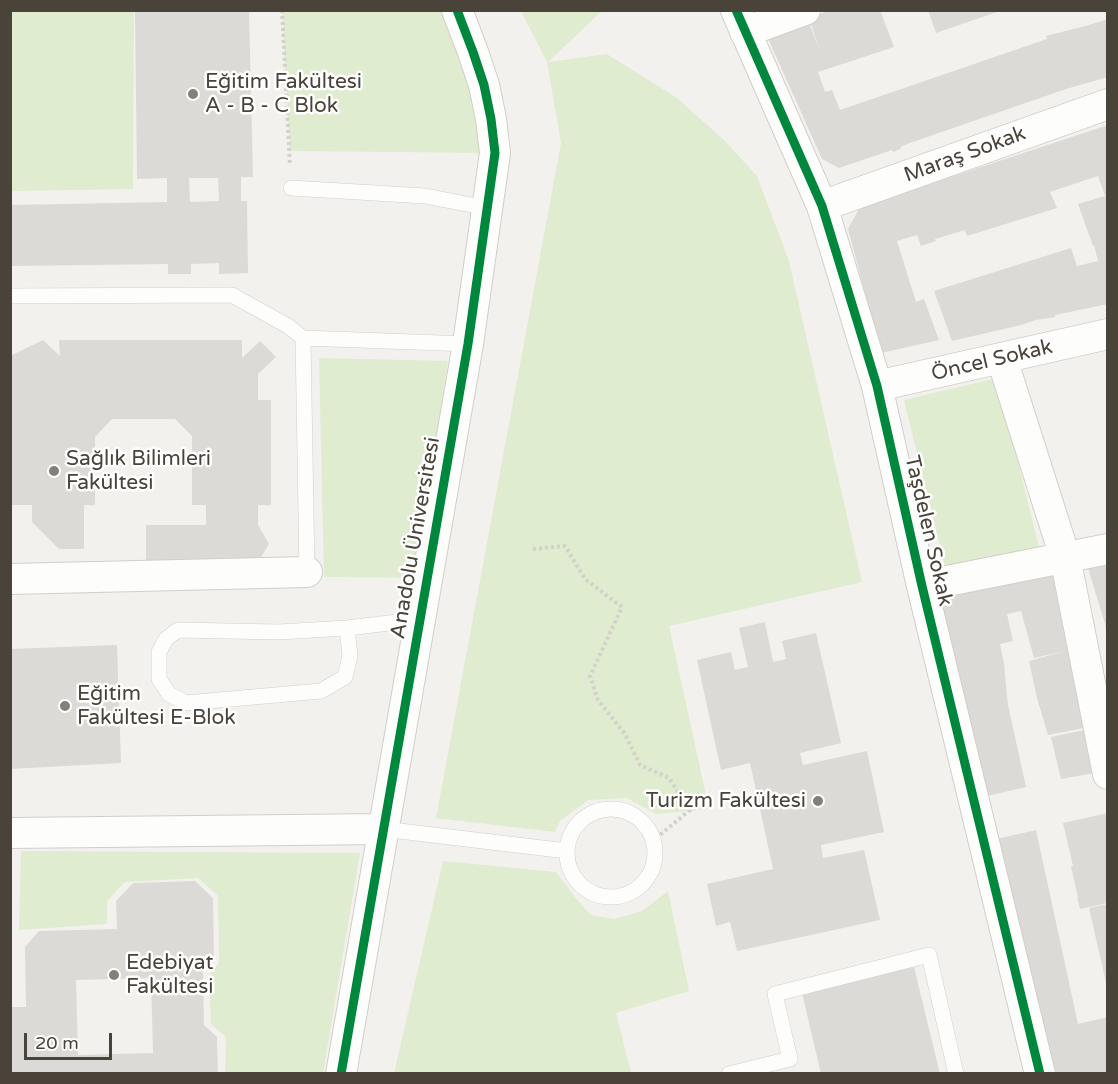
<!DOCTYPE html>
<meta charset="utf-8">
<style>
body{margin:0}
#map{position:relative;width:1118px;height:1084px;overflow:hidden;background:#f3f1ed;font-family:"Varela Round",sans-serif}
canvas{display:block}
.frame{position:absolute;inset:0;border:12px solid #494339;pointer-events:none}
.scale{position:absolute;left:24px;top:1033px;width:88px;height:27px;box-sizing:border-box;border:3px solid #494339;border-top:0;padding-left:8px;font-size:18px;line-height:21px;white-space:nowrap;color:#494339;-webkit-text-stroke:4px #fff;paint-order:stroke}
</style>
<div id="map">
<canvas width="1118" height="1084"></canvas>
<div class="frame"></div>
<div class="scale">20 m</div>
</div>
<script>
const context = document.querySelector('canvas').getContext('2d');
context.lineJoin = 'round';
function fill(path, color) {
  context.fillStyle = color;
  context.fill(path, 'evenodd');
}
function shape(rows) {
  const path = new Path2D();
  for (const r of rows) {
    if (r.length === 3) {
      path.moveTo(r[0] + r[2], r[1]);
      path.arc(r[0], r[1], r[2], 0, 2 * Math.PI);
      continue;
    }
    path.moveTo(r[0], r[1]);
    for (let i = 2; i < r.length; i += 2) path.lineTo(r[i], r[i + 1]);
  }
  return path;
}
function stroke(path, color, width, dash) {
  context.strokeStyle = color;
  context.lineWidth = width;
  context.lineCap = dash ? 'butt' : 'round';
  context.setLineDash(dash || []);
  context.stroke(path);
}
function write(font, color, halo, rows, align = 'center') {
  context.font = font + ' "Varela Round",sans-serif';
  context.lineWidth = 5;
  context.setLineDash([]);
  context.textBaseline = 'middle';
  context.strokeStyle = halo;
  context.fillStyle = color;
  for (const [text, x, y, turn = 0] of rows) {
    context.save();
    context.translate(x, y);
    context.rotate((+turn || 0) * Math.PI / 180);
    context.textAlign = isNaN(turn) ? turn : align;
    if (halo) context.strokeText(text, 0, 0);
    context.fillText(text, 0, 0);
    context.restore();
  }
}
fill(shape([
 [10,11,134,11,133,189,11,191],
 [282,11,457,11,495,153,290,151],
 [521,11,602,11,548,62,607,54,677,98,725,141,757,176,789,261,862,582,669,626,709,809,656,814,627,798,588,800,560,821,555,832,436,818,561,143,547,62],
 [319,358,448,361,415,578,324,577],
 [997,378,1039,547,945,566,904,400],
 [21,851,360,853,323,1073,225,1073,226,1037,211,1024,209,975,219,963,218,896,198,878,125,882,107,901,107,924,19,930],
 [443,861,556,872,574,896,591,915,614,919,642,911,668,891,689,991,616,1013,631,1073,394,1073]
]), '#dfeccf');
fill(shape([
 [135,10,249,10,253,177,241,177,241,201,247,201,248,273,219,274,219,263,191,264,191,274,168,274,168,264,10,266,10,205,167,202,167,178,137,179],
 [189,178,218,178,219,201,190,202],
 [831,10,880,10,894,47,818,72,825,92,832,90,840,110,1047,39,1046,36,1089,25,1108,19,1108,77,1066,89,907,144,900,147,901,149,893,152,892,150,839,168,822,159,766,34,808,20,819,49,809,18],
 [928,10,1000,10,1000,11,936,33],
 [1108,125,1108,304,1055,315,1055,317,1036,320,1021,325,952,341,934,291,1071,248,1077,266,1098,261,1094,245,1093,246,1078,204,1105,196,1098,176,1050,192,1057,208,967,236,965,230,935,239,936,241,921,246,917,235,897,241,916,302,924,299,939,340,881,353,848,229,860,207],
 [43,340,60,356,59,340,242,340,242,358,260,341,276,357,258,374,258,400,271,400,271,505,258,505,258,525,269,544,257,564,146,564,146,525,206,525,206,505,192,505,192,436,175,419,112,419,95,437,95,505,84,505,84,549,59,549,32,522,32,505,12,505,12,399,10,399,10,356],
 [1108,562,1108,634,1107,635,1105,624,1087,565],
 [1054,570,1094,726,1048,735,1037,698,1029,661,1065,651,1034,658,1021,611,1007,614,1013,641,1000,644,1004,664,1008,705,1026,787,983,797,939,600],
 [765,622,773,662,786,659,782,641,816,633,841,743,800,753,803,765,867,751,884,832,821,845,823,858,864,850,880,920,737,951,730,922,716,926,707,884,773,869,750,763,721,770,697,660,731,652,735,670,748,667,739,628],
 [117,645,121,763,10,769,10,649],
 [1094,728,1105,771,1061,779,1051,737],
 [1108,813,1108,903,1080,909,1077,898,1078,898,1071,866,1073,866,1063,823],
 [1036,830,1078,1024,1108,1017,1108,1074,1043,1074,992,840],
 [195,881,213,898,214,959,203,972,204,1025,217,1037,218,1074,10,1074,10,1007,26,1007,25,947,39,931,117,929,116,901,133,883],
 [151,978,153,1053,78,1055,76,980],
 [1108,904,1108,987,1107,987,1089,908],
 [914,967,940,1074,821,1074,802,993]
]), '#dcdad6');
const lane = shape([
 [291,188,425,196,487,208],
 [10,296,232,295,288,326,303,338,468,344],
 [303,338,307,572],
 [347,628,350,656,345,677,321,691,186,703,169,694,159,679,159,652,166,639,178,630,279,632,347,628,406,621,419,621],
 [611,853,44],
 [383,829,567,851],
 [729,1074,790,1059,775,994,929,955,956,1074]
]);
const street = shape([
 [736,10,822,206,877,386,922,586,1040,1074],
 [745,32,805,10],
 [822,206,1108,104],
 [1002,359,1065,557,1108,774],
 [877,386,1108,334],
 [10,579,307,572],
 [922,586,1108,549],
 [10,833,383,829],
 [341,1074,468,344,495,153,491,119,484,85,473,52,457,10]
]);
stroke(lane, '#d1cfcb', 16);
stroke(street, '#d1cfcb', 32);
stroke(shape([
 [282,10,290,166],
 [533,549,565,546,585,579,622,607,590,676,598,700,625,734,640,765,669,778,690,810,654,840]
]), '#d3d1cb', 4, [3, 3]);
stroke(lane, '#fdfdfc', 15);
stroke(street, '#fdfdfc', 30);
stroke(shape([
 [736,10,822,206,877,386,922,586,1040,1074],
 [341,1074,468,344,495,153,491,119,484,85,473,52,457,10]
]), '#00873e', 9);
for (const [x, y, r, color] of [
 [193,94,6,"#848078"],
 [54,471,6,"#848078"],
 [65,706,6,"#848078"],
 [818,801,6,"#848078"],
 [114,975,6,"#848078"]
]) {
  const dot = new Path2D();
  dot.arc(x, y, r, 0, 2 * Math.PI);
  context.fillStyle = color;
  context.fill(dot);
  stroke(dot, '#fff', 2);
}
write('21px', '#494339', '#fff', [
 ["Eğitim Fakültesi",205,82],
 ["A - B - C Blok",205,106],
 ["Sağlık Bilimleri",66,459],
 ["Fakültesi",66,483],
 ["Eğitim",77,694],
 ["Fakültesi E-Blok",77,718],
 ["Turizm Fakültesi",806,801,"right"],
 ["Edebiyat",126,963],
 ["Fakültesi",126,987]
], 'left');
write('21px', '#494339', '#fff', [
 ["Maraş Sokak",965,155,-20],
 ["Öncel Sokak",992,361,-13],
 ["Taşdelen Sokak",928,531,77],
 ["Anadolu Üniversitesi",416,538,-80]
]);
</script>
